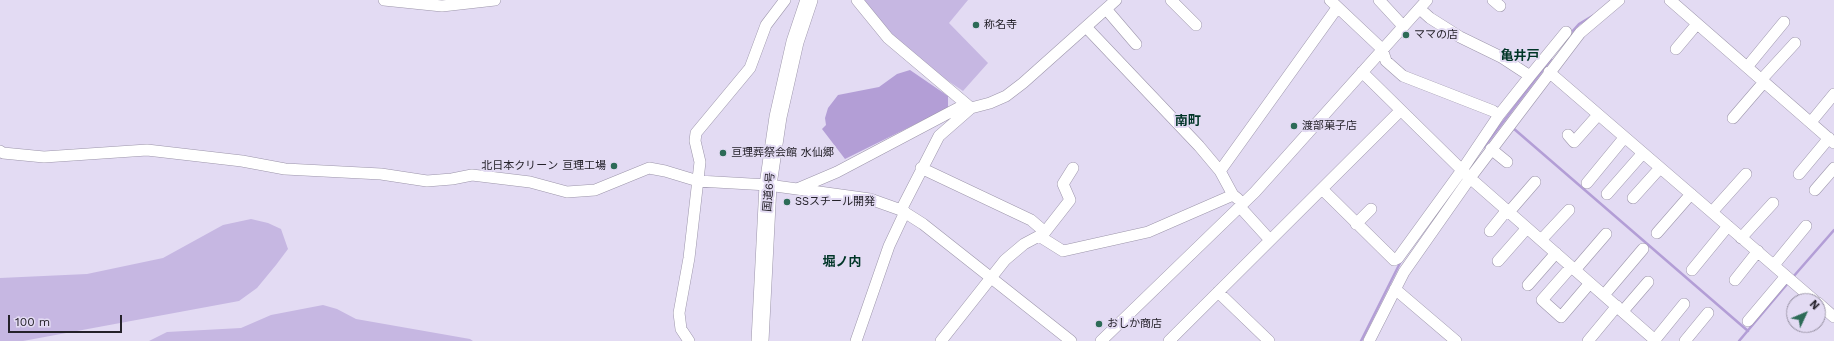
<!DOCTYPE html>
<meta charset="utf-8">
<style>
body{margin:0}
#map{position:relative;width:1834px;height:341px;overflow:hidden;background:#e3dbf3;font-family:"Work Sans",sans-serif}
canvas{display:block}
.north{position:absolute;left:1786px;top:293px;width:40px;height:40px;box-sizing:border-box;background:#e3dbf3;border:1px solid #9791a3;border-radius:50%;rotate:46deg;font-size:11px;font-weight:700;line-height:16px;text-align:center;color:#25222a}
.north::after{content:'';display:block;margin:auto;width:14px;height:18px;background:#2d6b57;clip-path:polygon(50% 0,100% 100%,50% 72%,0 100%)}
.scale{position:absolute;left:8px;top:315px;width:114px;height:18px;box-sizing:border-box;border:2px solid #25222a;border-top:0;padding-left:5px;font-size:12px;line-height:14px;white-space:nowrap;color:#25222a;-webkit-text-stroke:3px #e3dbf3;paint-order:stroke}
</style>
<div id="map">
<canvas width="1834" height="341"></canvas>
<div class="north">N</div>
<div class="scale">100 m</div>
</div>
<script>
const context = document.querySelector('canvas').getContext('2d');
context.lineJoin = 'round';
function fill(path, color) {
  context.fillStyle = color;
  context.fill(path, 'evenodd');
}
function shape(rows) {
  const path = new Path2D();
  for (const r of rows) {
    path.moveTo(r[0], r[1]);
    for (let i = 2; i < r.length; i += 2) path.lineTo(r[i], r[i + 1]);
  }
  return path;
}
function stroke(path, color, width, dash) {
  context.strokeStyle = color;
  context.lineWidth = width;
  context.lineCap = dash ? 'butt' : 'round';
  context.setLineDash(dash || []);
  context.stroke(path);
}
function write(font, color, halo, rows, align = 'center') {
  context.font = font + ' "Work Sans","Noto Sans JP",sans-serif';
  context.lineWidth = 4;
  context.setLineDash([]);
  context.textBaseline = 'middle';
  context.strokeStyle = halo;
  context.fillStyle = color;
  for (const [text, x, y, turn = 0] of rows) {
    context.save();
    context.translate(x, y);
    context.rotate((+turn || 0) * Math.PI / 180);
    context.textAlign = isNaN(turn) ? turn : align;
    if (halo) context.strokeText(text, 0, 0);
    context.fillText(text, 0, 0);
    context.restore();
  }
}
fill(shape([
 [864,0,968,0,949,23,988,63,963,91,929,68,884,27],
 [251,219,268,223,281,229,288,249,276,265,257,288,239,301,23,341,0,341,0,278,87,274,163,258,223,225],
 [323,305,337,309,356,319,470,339,473,341,149,341,167,332,241,328,271,315]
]), '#c6b7e2');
fill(shape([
 [910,70,948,96,948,108,845,159,822,129,826,125,825,118,828,108,838,95,879,87,897,74]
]), '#b39ed6');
stroke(shape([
 [1570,34,1579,24,1594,15],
 [1513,128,1748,331],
 [1484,147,1551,59],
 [1793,277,1834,230],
 [1361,341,1401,261],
 [1739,341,1788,283]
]), '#b39ed6', 2.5);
const minor = shape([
 [384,0,442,6,495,0],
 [857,0,888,38,971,108],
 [1171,0,1196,25],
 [1379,0,1403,26],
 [1493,0,1500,6],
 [1670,0,1834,143],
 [1106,9,1136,44],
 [1420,9,1430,18,1460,37,1501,57,1530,76,1499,115],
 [1086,27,1199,146,1220,171,1233,195,1238,199],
 [1676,49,1697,24],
 [1747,67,1784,22],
 [1362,72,1470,178,1656,341],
 [1549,72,1815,301],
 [1530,76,1566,32],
 [1761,80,1795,43],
 [1733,118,1764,82],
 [1811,122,1834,94],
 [1568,135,1574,142,1598,115],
 [1491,149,1507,162],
 [0,151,3,153,44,157,147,150,242,161,285,169,381,174,427,181,452,179,472,175,530,182,567,192,595,190,649,168,665,171,698,181,768,185,870,199,901,210,923,224,1071,341],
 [921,168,1031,220,1045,232,1039,236],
 [1220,171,1337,8],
 [1799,174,1829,138],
 [1587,183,1624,138],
 [797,189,837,172,960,107,971,108,990,103,1006,96,1023,83,1116,0],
 [1322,189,1394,260,1398,258,1462,170,1499,115,1493,111,1403,76,1386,61,1382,49,1330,0],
 [1815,190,1834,168],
 [1607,194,1643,153],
 [1633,198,1660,168],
 [1240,207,1270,240],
 [901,210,939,136,971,108],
 [1509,212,1535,182],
 [1712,212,1746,174],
 [1356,224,1371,209],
 [1490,231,1507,210],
 [1045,232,1070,200,1063,184,1073,168],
 [1657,233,1691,194],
 [1741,238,1773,203],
 [1541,240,1569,210],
 [1498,261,1527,228],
 [1774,265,1806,226],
 [1571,267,1542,300,1561,317,1590,283],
 [1575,270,1606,234],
 [1692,270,1728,226],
 [1735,280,1758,251],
 [1528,285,1556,253],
 [1395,289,1456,341],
 [1218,292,1269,341],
 [1604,295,1643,249],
 [1818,303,1834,317],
 [1623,311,1648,282],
 [1748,321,1786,276],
 [689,341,681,329,679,313,689,258,700,162,695,141,696,133,750,68,766,25,785,0],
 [856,341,889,246,905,212],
 [941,341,1005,260,1024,244,1039,236,1063,251,1148,232,1233,195],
 [1101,341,1255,192,1427,0],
 [1169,341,1400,111],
 [1369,341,1404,272,1470,178,1580,33,1619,0],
 [1588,341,1617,306],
 [1654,341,1684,304],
 [1685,341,1708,313]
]);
const highway = shape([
 [760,341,768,185,778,117,795,42,809,0]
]);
stroke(minor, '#9c95aa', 12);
stroke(highway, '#9c95aa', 18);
stroke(minor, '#fff', 11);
stroke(highway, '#fff', 17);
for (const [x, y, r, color] of [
 [976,25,4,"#2d6b57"],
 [1406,35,4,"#2d6b57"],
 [1294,126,4,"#2d6b57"],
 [723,153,4,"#2d6b57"],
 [614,166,4,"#2d6b57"],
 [787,202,4,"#2d6b57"],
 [1099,324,4,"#2d6b57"]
]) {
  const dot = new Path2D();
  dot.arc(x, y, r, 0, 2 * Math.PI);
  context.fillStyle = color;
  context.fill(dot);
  stroke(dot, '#e3dbf3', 1.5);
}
write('11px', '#25222a', '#e3dbf3', [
 ["称名寺",984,25],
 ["ママの店",1414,35],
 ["渡部菓子店",1302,126],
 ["亘理葬祭会館 水仙郷",731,153],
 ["北日本クリーン 亘理工場",606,166,"right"],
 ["SSスチール開発",795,202],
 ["おしか商店",1107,324]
], 'left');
write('11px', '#25222a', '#e3dbf3', [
 ["国道6号",769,192,-85]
]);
write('bold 13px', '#003527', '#e3dbf3', [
 ["亀井戸",1520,56],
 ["南町",1188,121],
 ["堀ノ内",842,262]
]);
</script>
